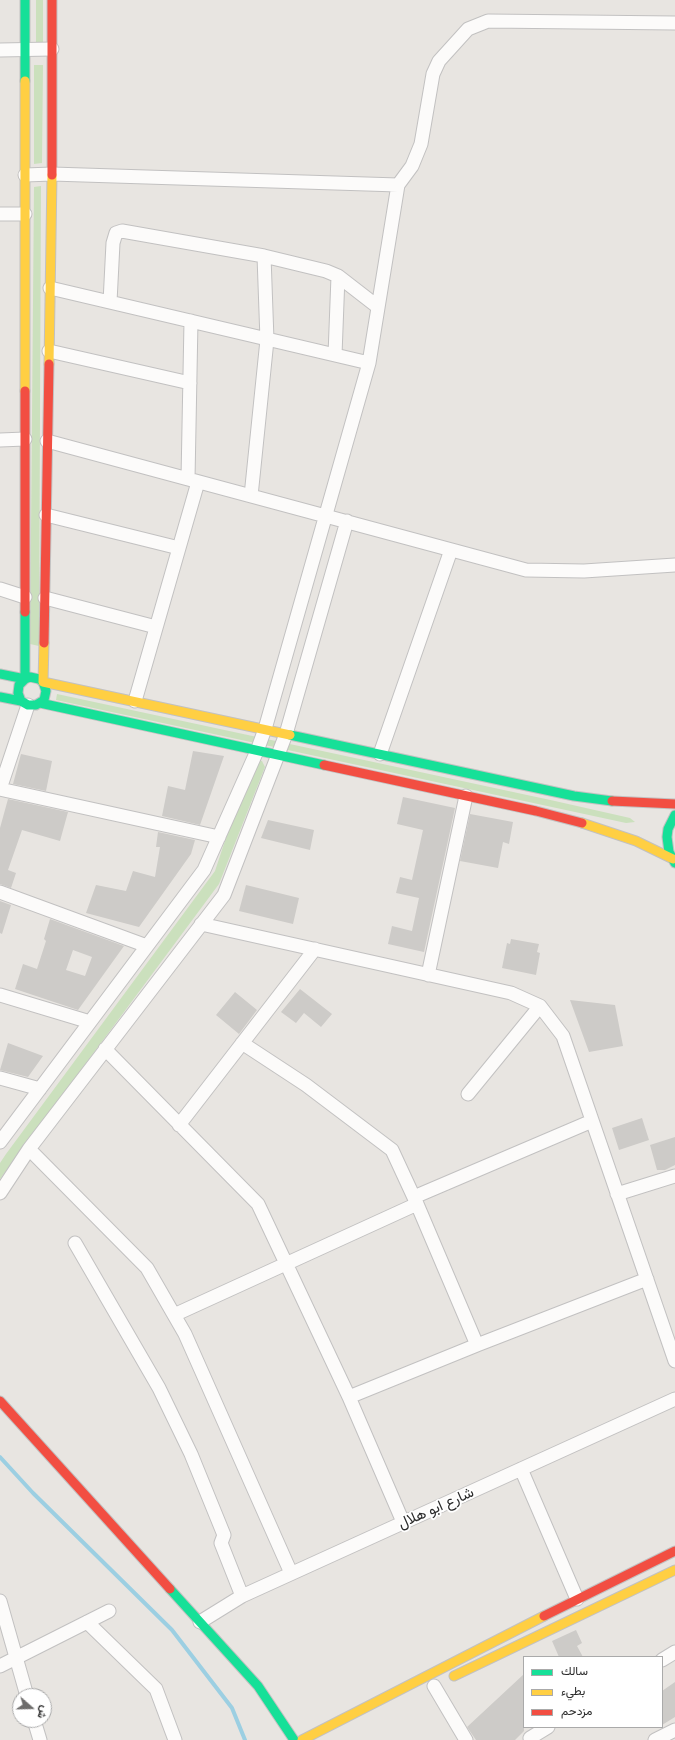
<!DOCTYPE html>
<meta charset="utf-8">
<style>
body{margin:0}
#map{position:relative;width:675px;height:1740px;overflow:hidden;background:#e8e5e1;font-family:Figtree,Vazirmatn,sans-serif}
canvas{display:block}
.legend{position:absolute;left:523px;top:1656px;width:140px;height:72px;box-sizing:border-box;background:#fff;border:1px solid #aaa;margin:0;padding:5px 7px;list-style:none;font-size:12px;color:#2b2b2b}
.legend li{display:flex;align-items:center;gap:8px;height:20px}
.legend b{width:20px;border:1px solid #aaa}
.north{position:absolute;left:12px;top:1688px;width:40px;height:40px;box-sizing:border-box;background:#fff;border:1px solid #aaa;border-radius:50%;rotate:110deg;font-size:11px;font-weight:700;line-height:16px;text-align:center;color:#2b2b2b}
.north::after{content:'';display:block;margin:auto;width:14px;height:18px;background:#6d6c6b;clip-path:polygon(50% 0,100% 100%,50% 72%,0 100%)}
</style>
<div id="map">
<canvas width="675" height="1740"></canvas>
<ul class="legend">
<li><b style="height:5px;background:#16e098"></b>سالك</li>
<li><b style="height:5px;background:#ffcf43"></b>بطيء</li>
<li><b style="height:5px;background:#f24e42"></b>مزدحم</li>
</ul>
<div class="north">ش</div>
</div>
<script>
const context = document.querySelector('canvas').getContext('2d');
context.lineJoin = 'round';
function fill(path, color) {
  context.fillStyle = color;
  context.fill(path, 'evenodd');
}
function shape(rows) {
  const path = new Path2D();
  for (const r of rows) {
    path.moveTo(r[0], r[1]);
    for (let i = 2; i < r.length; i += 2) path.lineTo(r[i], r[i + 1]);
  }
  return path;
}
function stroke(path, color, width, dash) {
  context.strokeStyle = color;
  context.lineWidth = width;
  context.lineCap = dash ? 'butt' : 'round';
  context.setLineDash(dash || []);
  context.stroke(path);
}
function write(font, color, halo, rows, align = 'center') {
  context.font = font + ' Figtree,Vazirmatn,sans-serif';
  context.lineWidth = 3.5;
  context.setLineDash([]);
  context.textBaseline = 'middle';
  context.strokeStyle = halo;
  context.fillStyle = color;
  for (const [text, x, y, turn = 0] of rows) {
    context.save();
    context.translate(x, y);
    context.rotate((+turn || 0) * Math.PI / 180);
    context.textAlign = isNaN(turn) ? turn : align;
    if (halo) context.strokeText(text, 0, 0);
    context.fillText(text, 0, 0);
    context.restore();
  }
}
fill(shape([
 [36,0,43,0,43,43,36,42],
 [34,65,43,65,42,163,34,164],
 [41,186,39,646,30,644,34,187],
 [57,694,555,801,630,818,635,822,626,823,56,700],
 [254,759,262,761,265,767,219,884,0,1179,0,1163,6,1154,215,871,251,762]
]), '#cbe0bd');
stroke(shape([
 [0,1457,33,1493,172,1630,232,1708,245,1740]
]), '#9ccfe2', 4);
fill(shape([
 [193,751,224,756,200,825,162,816,168,786,185,790],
 [21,754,52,761,46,791,13,784],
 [403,797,455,808,424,952,388,944,392,926,412,931,419,898,396,893,400,877,412,880,423,830,397,824],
 [8,799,68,812,60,841,22,830,8,870,16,873,11,888,0,884,0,828],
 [470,814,513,822,509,844,503,842,498,868,460,861],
 [268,820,314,830,310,850,261,838],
 [158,832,195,840,191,854,139,927,86,913,96,885,126,891,133,871,155,877,160,847,156,847],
 [246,885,299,898,293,924,239,911],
 [0,901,11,905,2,934,0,933],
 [50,919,124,946,78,1010,15,989,23,964,37,969,46,941,44,939],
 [73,950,92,957,85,976,66,970],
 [511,939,539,944,537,952,540,953,536,975,502,968,507,943,510,944],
 [300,989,332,1014,321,1027,304,1013,296,1023,281,1012],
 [235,992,257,1010,239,1034,216,1015],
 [570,1000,615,1005,623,1046,589,1052],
 [8,1043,43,1056,28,1077,0,1070],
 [642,1118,649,1140,619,1150,612,1128],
 [675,1137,675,1165,665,1170,657,1170,650,1145],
 [576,1630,582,1643,577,1646,583,1657,559,1657,552,1641],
 [524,1674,524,1731,515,1740,476,1740,467,1727],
 [675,1682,675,1717,662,1725,662,1691]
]), '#cdcbc8');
const street = shape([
 [0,50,52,49],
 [25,175,52,174,398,185],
 [0,214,25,214],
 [110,302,113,243,116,233,122,231,264,256,326,271,338,276,378,307],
 [49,351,190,383],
 [335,355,338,276],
 [369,363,398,185,412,166,421,144,433,74,439,61,468,29,488,21,675,23],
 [0,440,25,439],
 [47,441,526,570,584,571,675,565],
 [188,479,191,321],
 [251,496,267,340,264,256],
 [46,515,179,548],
 [0,589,25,597],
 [45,598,156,627],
 [135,701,198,482],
 [380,754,451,550],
 [0,789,219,837],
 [0,789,28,705],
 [0,892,147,946],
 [201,924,511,993,540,1006,563,1036,675,1361],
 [428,975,466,796],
 [0,995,90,1022],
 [242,1043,306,1085,392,1150,417,1204,477,1345,349,1397],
 [105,1049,258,1204,349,1397,403,1522],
 [0,1078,40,1089],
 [468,1094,540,1006],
 [179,1125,315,949],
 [0,1142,204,870,257,751,265,729,369,363,50,288],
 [29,1149,147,1268,185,1334,291,1573],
 [0,1193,29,1149,224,895,286,734,347,521],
 [617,1194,675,1176],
 [414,1197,592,1121],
 [75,1243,159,1388,191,1454,224,1535,221,1543,242,1596],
 [174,1315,417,1204],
 [477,1345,647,1279],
 [521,1469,577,1599],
 [0,1601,27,1696],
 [87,1622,156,1689,175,1740],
 [200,1622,242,1596,675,1399],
 [662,1660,675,1652],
 [0,1666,109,1611],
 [434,1686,466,1740],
 [34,1720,40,1740],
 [530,1738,548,1727],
 [655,1740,675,1730]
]);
const fast = shape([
 [25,0,25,81],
 [0,674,25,679,30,677,39,679,43,682,46,691,44,700,36,705,28,705,21,701,18,693,19,685,25,679,25,612],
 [0,697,21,701],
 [40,703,324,765],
 [290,735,574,796,612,801],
 [675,815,668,829,667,837,669,852,675,863],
 [170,1589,258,1686,294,1740]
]);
const slow = shape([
 [25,81,25,391],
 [49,364,52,175],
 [44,643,43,682,290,735],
 [582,823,636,841,673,859],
 [454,1676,675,1570],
 [302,1740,544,1616]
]);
const jam = shape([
 [52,175,52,0],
 [25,391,25,612],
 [44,643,49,364],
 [324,765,536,811,582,823],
 [612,801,675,804],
 [0,1401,170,1589],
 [544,1616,675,1551]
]);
stroke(street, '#c2c1c1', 15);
stroke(fast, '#c2c1c1', 11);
stroke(slow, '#c2c1c1', 11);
stroke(jam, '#c2c1c1', 11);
stroke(street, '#fcfbfa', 13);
stroke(fast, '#16e098', 9);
stroke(slow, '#ffcf43', 9);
stroke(jam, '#f24e42', 9);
write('15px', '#2b2b2b', '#fff', [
 ["شارع ابو هلال",436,1508,-24]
]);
</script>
